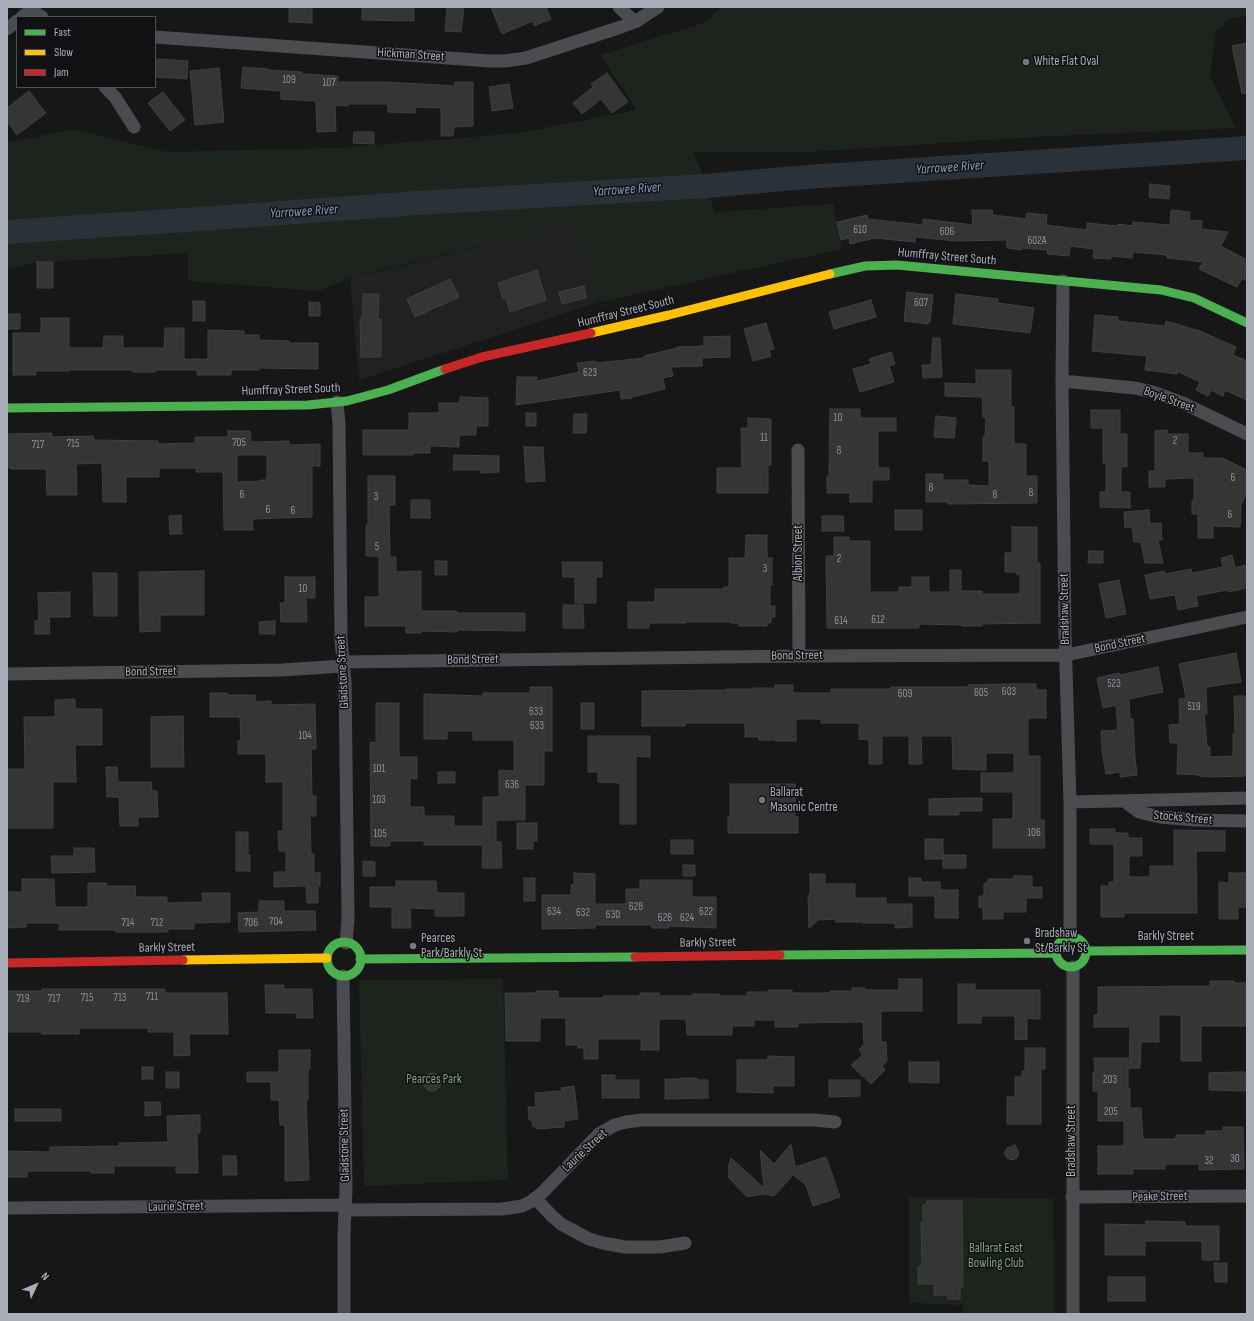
<!DOCTYPE html>
<style>
body{margin:0}
#map{position:relative;width:1254px;height:1321px;overflow:hidden;background:#171717;font-family:"Sofia Sans Condensed",sans-serif}
canvas{display:block}
.frame{position:absolute;inset:0;border:8px solid #a8adb8;pointer-events:none}
.legend{position:absolute;left:16px;top:16px;width:140px;height:72px;box-sizing:border-box;background:#111113;border:1px solid #4d4f55;margin:0;padding:5px 7px;list-style:none;font-size:12px;color:#a8adb8}
.legend li{display:flex;align-items:center;gap:8px;height:20px}
.legend b{width:20px;border:1px solid #4d4f55}
.north{position:absolute;left:16px;top:1265px;width:40px;height:40px;-webkit-text-stroke:3px #111113;paint-order:stroke;rotate:46deg;font-size:11px;font-weight:700;line-height:16px;text-align:center;color:#a8adb8}
.north::after{content:'';display:block;margin:auto;width:14px;height:18px;background:#a8adb8;clip-path:polygon(50% 0,100% 100%,50% 72%,0 100%)}
</style>
<div id="map">
<canvas width="1254" height="1321"></canvas>
<div class="frame"></div>
<ul class="legend">
<li><b style="height:5px;background:#4caf50"></b>Fast</li>
<li><b style="height:5px;background:#ffc107"></b>Slow</li>
<li><b style="height:5px;background:#c62828"></b>Jam</li>
</ul>
<div class="north">N</div>
</div>
<script>
const context = document.querySelector('canvas').getContext('2d');
context.lineJoin = 'round';
function fill(path, color) {
  context.fillStyle = color;
  context.fill(path, 'evenodd');
}
function shape(rows) {
  const path = new Path2D();
  for (const r of rows) {
    if (r.length === 3) {
      path.moveTo(r[0] + r[2], r[1]);
      path.arc(r[0], r[1], r[2], 0, 2 * Math.PI);
      continue;
    }
    path.moveTo(r[0], r[1]);
    for (let i = 2; i < r.length; i += 2) path.lineTo(r[i], r[i + 1]);
  }
  return path;
}
function stroke(path, color, width, dash) {
  context.strokeStyle = color;
  context.lineWidth = width;
  context.lineCap = dash ? 'butt' : 'round';
  context.setLineDash(dash || []);
  context.stroke(path);
}
function write(font, color, halo, rows, align = 'center') {
  context.font = font + ' "Sofia Sans Condensed",sans-serif';
  context.lineWidth = 3;
  context.setLineDash([]);
  context.textBaseline = 'middle';
  context.strokeStyle = halo;
  context.fillStyle = color;
  for (const [text, x, y, turn = 0] of rows) {
    context.save();
    context.translate(x, y);
    context.rotate((+turn || 0) * Math.PI / 180);
    context.textAlign = isNaN(turn) ? turn : align;
    if (halo) context.strokeText(text, 0, 0);
    context.fillText(text, 0, 0);
    context.restore();
  }
}
fill(shape([
 [575,223,600,302,359,380,350,278]
]), '#212123');
fill(shape([
 [721,7,1247,7,1247,16,1231,18,1216,31,1210,77,1236,128,1033,137,810,152,694,152,715,212,833,204,842,249,600,302,575,223,363,274,350,278,318,291,188,281,188,253,32,263,7,269,7,143,73,129,167,152,339,148,519,133,637,110,600,55,704,23],
 [503,979,508,1180,364,1186,359,980],
 [909,1197,1053,1199,1054,1314,964,1314,963,1305,909,1303]
]), '#1d241e');
stroke(shape([
 [7,232,200,219,418,203,706,186,807,177,1247,148]
]), '#2a3239', 24);
const building = shape([
 [289,7,312,7,312,23,289,22,289,7],
 [362,7,414,7,414,21,362,20,362,7],
 [447,7,464,7,461,32,445,31,447,7],
 [491,7,546,7,551,19,534,26,533,21,502,34,491,7],
 [1247,43,1247,93,1242,94,1232,46,1247,43],
 [155,59,188,61,187,79,155,77,155,59],
 [243,67,268,69,268,70,302,72,302,74,338,76,338,82,385,82,455,86,455,82,473,82,473,126,454,127,453,136,441,136,441,108,415,107,415,113,388,112,388,104,348,104,348,106,335,105,336,131,317,132,316,101,281,99,281,91,241,88,243,67],
 [219,68,224,122,195,125,190,71,219,68],
 [607,73,628,102,612,113,601,99,582,114,573,103,593,87,591,84,607,73],
 [509,84,513,108,492,111,489,87,509,84],
 [29,91,46,113,17,135,7,121,7,108,29,91],
 [163,92,185,120,170,131,148,103,163,92],
 [354,132,374,132,374,144,353,143,354,132],
 [1150,184,1170,186,1169,199,1149,197,1150,184],
 [972,210,992,210,993,215,1026,219,1027,213,1047,215,1046,225,1087,230,1087,223,1118,226,1118,224,1133,226,1133,222,1170,225,1171,210,1190,212,1189,220,1202,221,1201,229,1228,232,1221,246,1247,260,1247,281,1242,278,1237,287,1199,269,1203,262,1167,258,1167,255,1133,252,1132,258,1111,256,1111,259,1093,258,1094,249,1070,246,1069,256,1047,254,1048,250,1022,248,1022,250,1007,248,1007,240,956,241,915,237,915,242,875,238,850,244,849,238,841,240,837,222,867,215,868,219,923,225,923,219,973,225,972,210],
 [37,262,53,262,53,288,37,288,37,262],
 [537,270,546,300,510,312,506,298,503,299,498,283,537,270],
 [450,279,459,297,415,317,407,299,450,279],
 [584,286,586,298,562,304,559,292,584,286],
 [907,292,933,295,930,322,928,322,928,324,904,321,907,292],
 [363,294,379,294,378,319,381,319,381,357,361,357,360,320,362,319,363,294],
 [956,294,998,299,998,303,1034,308,1030,333,953,324,956,294],
 [871,300,876,317,834,329,829,312,871,300],
 [193,301,205,301,205,321,193,321,193,301],
 [309,302,320,303,320,316,309,316,309,302],
 [7,314,20,314,20,329,7,329,7,314],
 [1095,315,1118,317,1118,321,1165,326,1166,321,1200,331,1236,347,1233,355,1247,361,1247,400,1225,390,1223,396,1211,390,1208,396,1196,390,1200,382,1177,371,1177,374,1145,370,1147,356,1092,351,1095,315],
 [41,318,69,318,69,348,103,348,104,336,123,336,123,348,164,348,165,328,184,328,184,359,208,359,208,330,244,331,244,335,259,335,259,340,289,341,289,343,318,343,318,369,259,368,259,370,231,370,231,375,197,375,197,370,155,370,155,372,133,372,133,370,69,370,69,371,36,371,36,375,13,375,13,333,41,333,41,318],
 [766,323,774,349,769,350,771,356,753,361,744,329,766,323],
 [730,336,730,357,702,358,702,366,671,367,673,376,663,378,665,389,632,397,632,398,621,399,620,390,516,405,517,377,537,377,537,381,579,372,577,363,596,361,596,363,644,358,644,356,677,348,677,347,704,346,704,337,730,336],
 [933,338,940,338,942,377,923,378,922,365,931,365,933,338],
 [891,352,895,364,889,366,894,382,860,392,853,369,871,364,869,359,891,352],
 [976,370,1011,370,1011,407,1014,407,1014,444,1026,444,1026,476,1037,476,1037,503,948,504,948,502,926,502,926,474,943,474,943,480,968,480,968,485,989,486,989,461,983,461,983,437,985,437,986,417,983,417,982,397,945,396,945,383,976,384,976,370],
 [460,397,488,398,488,426,476,426,476,435,459,435,459,447,430,446,430,453,413,453,413,455,363,455,363,430,409,430,409,413,439,413,439,403,460,403,460,397],
 [830,409,860,409,860,418,896,418,896,431,878,431,878,468,889,468,889,480,872,480,872,502,850,502,850,493,827,493,827,476,829,476,830,409],
 [1091,410,1120,410,1120,434,1127,434,1127,467,1121,467,1121,492,1130,492,1130,508,1100,507,1100,492,1106,492,1106,463,1103,463,1103,428,1091,428,1091,410],
 [526,413,536,413,536,426,526,426,526,413],
 [574,414,587,414,586,433,573,433,574,414],
 [936,416,956,418,954,438,934,437,936,416],
 [748,418,771,419,771,465,768,465,768,493,717,493,717,468,742,468,741,428,748,428,748,418],
 [1167,430,1167,434,1188,434,1188,453,1203,453,1203,458,1222,458,1247,470,1247,493,1241,505,1240,527,1213,526,1213,538,1198,538,1198,514,1192,514,1192,501,1194,501,1194,478,1165,479,1165,487,1149,487,1149,471,1155,471,1155,431,1167,430],
 [228,431,250,431,251,442,289,441,289,445,320,444,320,466,312,466,312,517,252,519,253,530,224,530,223,472,196,472,196,468,159,468,159,477,126,477,126,502,103,502,102,463,76,464,77,495,47,495,46,469,10,469,10,467,7,467,7,434,52,433,52,437,93,436,94,440,158,441,158,444,195,443,195,437,228,437,228,431],
 [237,455,267,455,267,480,261,480,261,481,237,482,237,455],
 [524,447,543,447,545,481,526,482,524,447],
 [454,455,499,456,499,472,481,473,481,470,453,470,454,455],
 [368,476,395,476,395,505,389,505,390,557,396,557,396,572,421,571,421,611,457,611,457,613,525,613,525,631,457,630,457,632,421,631,421,633,406,633,406,626,365,626,365,597,379,597,379,556,366,556,366,525,368,525,368,476],
 [411,500,430,500,430,518,411,518,411,500],
 [895,510,922,510,922,530,895,530,895,510],
 [1149,510,1150,524,1161,523,1162,540,1158,540,1163,563,1145,563,1141,542,1134,542,1132,527,1125,528,1124,512,1149,510],
 [181,515,182,534,170,534,169,516,181,515],
 [822,516,843,516,844,531,822,531,822,516],
 [1012,527,1037,527,1037,563,1040,563,1040,623,982,624,982,626,962,626,962,625,919,624,919,628,827,628,826,556,834,556,834,537,849,537,849,541,870,541,870,592,899,592,899,587,912,587,912,577,929,577,929,592,950,592,950,570,961,570,961,591,982,591,982,594,1020,594,1020,574,1016,574,1016,572,1005,572,1005,553,1012,553,1012,527],
 [746,535,767,535,767,558,772,558,772,585,770,585,770,606,775,606,775,617,771,617,771,623,767,623,767,626,739,626,739,623,731,623,731,622,686,622,686,623,649,623,649,628,628,628,628,602,655,602,655,589,724,589,724,587,729,587,729,558,745,558,746,535],
 [1089,551,1103,551,1103,563,1088,563,1089,551],
 [1232,555,1235,568,1245,565,1247,576,1247,588,1228,592,1227,590,1196,596,1198,606,1178,610,1175,595,1150,599,1145,575,1164,571,1165,574,1191,569,1192,573,1223,567,1221,558,1232,555],
 [435,561,447,561,447,575,435,575,435,561],
 [562,562,602,562,602,577,596,577,596,603,575,603,575,577,563,577,562,562],
 [204,571,204,615,160,615,160,631,140,632,139,572,204,571],
 [93,573,117,573,117,616,94,616,93,573],
 [285,577,315,577,315,598,306,598,307,622,281,622,280,603,285,603,285,577],
 [1119,580,1126,614,1106,618,1099,584,1119,580],
 [70,592,70,617,49,617,50,634,35,634,35,621,39,621,38,593,70,592],
 [563,605,583,605,584,628,563,628,563,605],
 [275,621,275,634,260,634,259,622,275,621],
 [1236,653,1241,682,1206,687,1207,714,1204,714,1207,746,1210,747,1210,757,1233,756,1233,734,1235,734,1234,696,1247,696,1247,776,1210,777,1199,776,1199,775,1177,774,1178,743,1170,743,1169,725,1180,724,1179,699,1186,698,1179,664,1236,653],
 [1158,667,1163,692,1129,699,1130,719,1133,719,1135,758,1137,775,1120,777,1120,772,1106,774,1102,750,1101,731,1118,730,1116,705,1103,708,1097,678,1119,673,1120,675,1158,667],
 [1002,684,1036,684,1036,690,1046,690,1046,718,1028,718,1028,756,1040,756,1040,820,1044,820,1045,848,993,848,993,819,1013,819,1013,792,981,792,981,773,1014,773,1014,753,986,753,986,770,953,769,952,736,921,736,922,764,909,764,909,736,882,736,882,764,869,764,869,740,859,739,859,723,821,723,821,719,796,719,796,741,775,741,775,740,759,740,759,737,745,737,745,723,685,723,685,726,642,726,642,691,726,690,726,689,753,689,753,688,775,688,775,685,793,685,793,693,831,693,831,689,891,689,891,687,968,687,968,685,1002,684],
 [530,687,552,687,552,751,544,751,544,785,525,785,525,820,496,820,496,842,501,842,502,868,482,868,483,845,424,845,424,841,390,841,390,846,371,846,370,742,376,743,376,703,399,703,399,757,417,757,417,779,410,778,410,807,424,807,424,816,454,816,454,826,483,826,483,797,499,797,499,770,514,771,514,740,473,740,473,731,447,731,447,739,424,739,424,694,483,696,483,693,530,693,530,687],
 [210,693,227,693,227,695,255,695,255,702,271,701,271,705,315,704,316,749,311,749,312,796,316,796,316,816,310,816,311,854,314,854,314,873,320,873,320,886,318,886,318,903,307,903,306,886,274,887,274,872,286,872,286,851,279,851,278,831,283,831,283,782,266,782,266,754,238,754,238,741,241,741,240,717,210,717,210,693],
 [75,699,75,709,102,709,102,745,75,745,76,782,53,782,53,828,7,828,7,769,25,769,24,717,55,717,55,700,75,699],
 [581,703,594,703,594,729,581,729,581,703],
 [183,716,184,767,151,767,151,717,183,716],
 [588,736,650,736,650,757,636,756,636,824,620,824,620,783,598,782,598,772,588,772,588,736],
 [106,767,117,767,118,782,151,782,152,791,157,791,158,817,138,817,138,826,120,826,119,797,107,797,106,767],
 [438,772,455,772,455,783,438,783,438,772],
 [730,784,795,784,795,817,798,817,798,833,728,833,728,817,730,817,730,784],
 [966,798,982,798,982,811,959,811,959,815,929,815,929,799,966,798],
 [517,823,537,823,537,841,533,841,533,849,517,849,517,823],
 [1090,829,1115,829,1115,833,1128,833,1128,838,1142,838,1142,856,1129,856,1129,877,1150,877,1150,866,1174,866,1174,830,1225,831,1225,851,1196,851,1197,913,1124,913,1124,917,1101,917,1101,886,1109,886,1109,882,1114,882,1114,844,1090,844,1090,829],
 [236,832,248,832,248,855,250,855,250,871,236,871,236,832],
 [925,839,943,839,943,859,925,859,925,839],
 [671,840,693,840,693,854,671,854,671,840],
 [74,848,94,848,95,872,52,873,51,856,74,856,74,848],
 [943,855,966,855,966,868,943,868,943,855],
 [363,861,375,862,375,876,363,876,363,861],
 [683,865,695,865,695,876,683,876,683,865],
 [574,873,595,874,595,904,626,904,626,889,640,889,640,880,692,880,692,897,716,897,716,928,669,926,669,928,652,928,652,925,595,925,595,928,542,929,542,895,571,895,571,885,574,885,574,873],
 [1229,873,1247,873,1247,907,1238,907,1238,919,1219,919,1219,882,1229,883,1229,873],
 [810,874,825,874,825,884,855,884,855,898,886,898,886,904,912,904,912,927,895,928,895,923,863,923,863,922,836,922,836,919,818,920,809,928,808,896,810,895,810,874],
 [1014,876,1032,876,1032,887,1042,887,1042,898,1026,898,1026,912,1003,912,1003,919,983,919,983,907,979,907,979,896,984,896,984,883,988,883,988,879,1014,879,1014,876],
 [524,878,535,878,535,901,524,901,524,878],
 [909,878,921,878,921,882,940,882,940,890,958,890,958,918,935,918,935,896,909,896,909,878],
 [22,879,54,879,55,907,88,907,88,883,106,883,107,886,135,886,136,897,167,897,167,903,203,902,202,893,230,893,230,922,194,923,194,929,168,929,168,932,116,932,116,930,59,930,59,923,26,923,26,927,7,928,7,892,22,892,22,879],
 [396,881,436,881,437,893,464,893,464,916,435,916,435,909,410,908,411,928,392,928,392,907,370,907,370,887,396,887,396,881],
 [259,901,284,901,284,911,315,911,316,930,239,932,238,913,259,912,259,901],
 [899,979,922,979,922,1011,881,1011,881,1042,886,1042,887,1061,882,1066,885,1070,871,1084,851,1065,863,1055,859,1050,864,1044,863,1022,798,1023,798,1027,775,1027,775,1020,754,1020,754,1026,732,1026,732,1035,687,1035,686,1019,659,1019,659,1050,641,1050,641,1039,598,1039,598,1059,584,1059,584,1048,578,1048,578,1045,566,1045,566,1018,540,1018,540,1041,506,1041,505,993,536,993,536,991,558,991,558,998,604,998,603,996,640,996,640,993,659,993,659,996,693,996,693,994,719,994,719,996,747,996,747,992,768,992,768,990,792,990,792,993,830,993,830,991,852,991,852,988,865,988,865,990,899,990,899,979],
 [1210,981,1234,981,1234,983,1247,983,1247,1026,1201,1026,1201,1061,1181,1061,1181,1015,1159,1015,1159,1042,1141,1042,1140,1068,1129,1068,1130,1027,1094,1027,1094,1015,1098,1015,1098,987,1210,986,1210,981],
 [958,984,975,984,975,990,1040,990,1040,1019,1027,1018,1027,1039,1015,1040,1015,1016,981,1016,981,1023,958,1023,958,984],
 [265,985,284,985,284,989,312,989,313,1018,297,1018,296,1013,266,1013,265,985],
 [42,989,165,989,165,993,227,993,228,1034,189,1034,190,1055,174,1056,174,1032,148,1032,148,1028,79,1028,79,1034,42,1034,42,1032,7,1032,7,991,42,991,42,989],
 [1025,1048,1045,1048,1045,1069,1041,1069,1041,1124,1007,1124,1007,1097,1015,1097,1015,1077,1022,1077,1022,1071,1025,1071,1025,1048],
 [279,1050,310,1050,310,1069,308,1069,308,1100,306,1100,309,1180,285,1181,285,1125,280,1125,279,1100,271,1100,271,1082,247,1082,247,1072,279,1072,279,1050],
 [768,1056,794,1057,794,1086,773,1086,773,1093,737,1092,737,1060,768,1060,768,1056],
 [1094,1058,1128,1058,1128,1089,1130,1089,1130,1108,1141,1108,1143,1139,1176,1139,1176,1135,1206,1135,1206,1131,1223,1131,1223,1127,1243,1127,1244,1169,1199,1170,1199,1164,1165,1164,1165,1169,1133,1169,1133,1174,1098,1174,1098,1146,1124,1146,1124,1121,1098,1121,1098,1091,1093,1091,1093,1072,1095,1072,1094,1058],
 [909,1062,939,1062,939,1083,909,1082,909,1062],
 [142,1067,153,1067,153,1079,142,1079,142,1067],
 [166,1072,179,1072,179,1088,166,1088,166,1072],
 [1236,1072,1247,1072,1247,1091,1209,1090,1209,1073,1236,1072],
 [432,1082,9],
 [602,1075,615,1075,615,1080,639,1080,639,1098,602,1098,602,1075],
 [682,1078,697,1078,697,1080,708,1080,708,1098,665,1099,665,1079,682,1079,682,1078],
 [829,1080,860,1080,860,1096,829,1097,829,1080],
 [574,1086,578,1119,564,1121,564,1127,537,1129,537,1127,533,1127,532,1120,529,1120,528,1107,536,1107,535,1093,562,1091,561,1088,574,1086],
 [145,1102,160,1102,161,1115,145,1116,145,1102],
 [15,1109,61,1109,61,1121,15,1121,15,1109],
 [200,1115,200,1133,197,1133,198,1173,176,1173,176,1166,114,1166,114,1173,91,1173,91,1171,27,1171,27,1177,7,1177,7,1151,50,1152,50,1147,119,1146,119,1143,168,1142,167,1116,200,1115],
 [791,1144,795,1167,826,1157,840,1197,813,1206,806,1185,793,1175,774,1196,764,1194,747,1197,728,1177,729,1176,728,1168,731,1158,764,1188,760,1150,774,1164,791,1144],
 [1015,1145,1019,1153,1017,1158,1012,1160,1007,1158,1004,1153,1007,1148,1015,1145],
 [223,1156,236,1156,237,1175,223,1175,223,1156],
 [927,1201,962,1201,963,1287,960,1287,960,1299,948,1299,948,1295,934,1295,935,1284,918,1284,918,1267,922,1266,921,1222,923,1223,923,1205,926,1205,927,1201],
 [1146,1221,1185,1222,1185,1226,1219,1226,1219,1260,1202,1260,1202,1241,1145,1241,1145,1255,1105,1255,1105,1224,1146,1225,1146,1221],
 [1214,1263,1227,1263,1227,1282,1215,1282,1214,1263],
 [1108,1277,1145,1277,1145,1301,1108,1301,1108,1277]
]);
fill(building, '#353536');
stroke(building, '#3f4043', 1);
stroke(shape([
 [619,7,635,22],
 [22,17,31,10,42,17],
 [7,29,17,21],
 [155,37,490,61,505,61,526,58,621,27,635,22,658,7],
 [105,87,115,97,134,127],
 [1063,281,1062,381,1065,635,1070,802,1070,937],
 [1062,381,1135,388,1153,392,1183,403,1247,434],
 [337,402,339,424,341,640,345,681,348,919,346,943],
 [798,450,799,656],
 [343,662,799,656,1066,655,1247,617],
 [7,674,282,670,343,666],
 [1124,801,1139,812,1160,817,1195,820,1247,821],
 [1070,802,1247,798],
 [1073,967,1073,1314],
 [343,976,346,1189,344,1234,344,1314],
 [1072,1197,1247,1196],
 [535,1198,552,1216,561,1224,589,1239,603,1243,625,1247,660,1247,685,1243],
 [7,1208,346,1205],
 [345,1210,502,1209,522,1206,532,1201,543,1192,599,1134,615,1125,626,1122,642,1120,814,1120,835,1122]
]), '#4b4c50', 13);
stroke(shape([
 [830,274,865,266,897,265,1161,290,1194,298,1247,323],
 [7,408,308,405,347,401,388,390,445,369],
 [1071,952,15],
 [344,959,17],
 [1086,951,1247,950],
 [780,955,1056,953],
 [360,959,635,957]
]), '#4caf50', 9);
stroke(shape([
 [591,333,669,315,830,274],
 [183,960,327,958]
]), '#ffc107', 9);
stroke(shape([
 [445,369,482,357,591,333],
 [635,957,780,955],
 [7,963,183,960]
]), '#c62828', 9);
for (const [x, y, r, color] of [
 [1026,62,4,"#757880"],
 [762,800,4,"#757880"],
 [1027,941,4,"#757880"],
 [413,946,4,"#757880"]
]) {
  const dot = new Path2D();
  dot.arc(x, y, r, 0, 2 * Math.PI);
  context.fillStyle = color;
  context.fill(dot);
  stroke(dot, '#111113', 1.5);
}
write('11px', '#8b8f98', null, [
 ["109",289,80],
 ["107",329,83],
 ["610",860,230],
 ["606",947,232],
 ["602A",1037,241],
 ["607",921,303],
 ["623",590,373],
 ["10",838,418],
 ["11",764,438],
 ["2",1175,441],
 ["705",239,443],
 ["715",73,444],
 ["717",38,445],
 ["8",839,451],
 ["6",1233,478],
 ["8",931,488],
 ["8",1031,493],
 ["6",242,495],
 ["8",995,495],
 ["3",376,497],
 ["6",268,510],
 ["6",293,511],
 ["6",1230,515],
 ["5",377,547],
 ["2",839,559],
 ["3",765,569],
 ["10",303,589],
 ["612",878,620],
 ["614",841,621],
 ["523",1114,684],
 ["603",1009,692],
 ["605",981,693],
 ["609",905,694],
 ["519",1194,707],
 ["633",536,712],
 ["633",537,726],
 ["104",305,736],
 ["101",379,769],
 ["636",512,785],
 ["103",379,800],
 ["106",1034,833],
 ["105",380,834],
 ["628",636,907],
 ["634",554,912],
 ["622",706,912],
 ["632",583,913],
 ["630",613,915],
 ["626",665,918],
 ["624",687,918],
 ["704",276,922],
 ["714",128,923],
 ["712",157,923],
 ["706",251,923],
 ["711",152,997],
 ["715",87,998],
 ["713",120,998],
 ["719",23,999],
 ["717",54,999],
 ["203",1110,1080],
 ["205",1111,1112],
 ["30",1235,1159],
 ["32",1209,1161]
]);
write('13px', '#a8adb8', '#111113', [
 ["Hickman Street",411,55,4],
 ["Humffray Street South",947,257,5],
 ["Humffray Street South",626,312,-14],
 ["Humffray Street South",291,390,-2],
 ["Boyle Street",1169,400,20],
 ["Albion Street",799,553,-90],
 ["Bradshaw Street",1065,609,-91],
 ["Bond Street",1120,644,-12],
 ["Bond Street",797,656,-1],
 ["Bond Street",473,660,-1],
 ["Bond Street",151,672,-1],
 ["Gladstone Street",343,672,-93],
 ["Stocks Street",1183,818,5],
 ["Barkly Street",1166,937],
 ["Barkly Street",708,943,-1],
 ["Barkly Street",167,948,-1],
 ["Bradshaw Street",1072,1141,-90],
 ["Gladstone Street",345,1145,-91],
 ["Laurie Street",585,1151,-43],
 ["Peake Street",1160,1197,-1],
 ["Laurie Street",176,1207,-1]
]);
write('13px', '#a8adb8', '#111113', [
 ["White Flat Oval",1034,62],
 ["Ballarat",770,793],
 ["Masonic Centre",770,808],
 ["Bradshaw",1035,934],
 ["St/Barkly St",1035,949],
 ["Pearces",421,939],
 ["Park/Barkly St",421,954]
], 'left');
write('13px', '#7fa381', '#111113', [
 ["Pearces Park",434,1080],
 ["Ballarat East",996,1249],
 ["Bowling Club",996,1264]
]);
write('italic 14px', '#7f9bb3', '#111113', [
 ["Yarrowee River",950,168,-4],
 ["Yarrowee River",627,190,-4],
 ["Yarrowee River",304,212,-4]
]);
</script>
